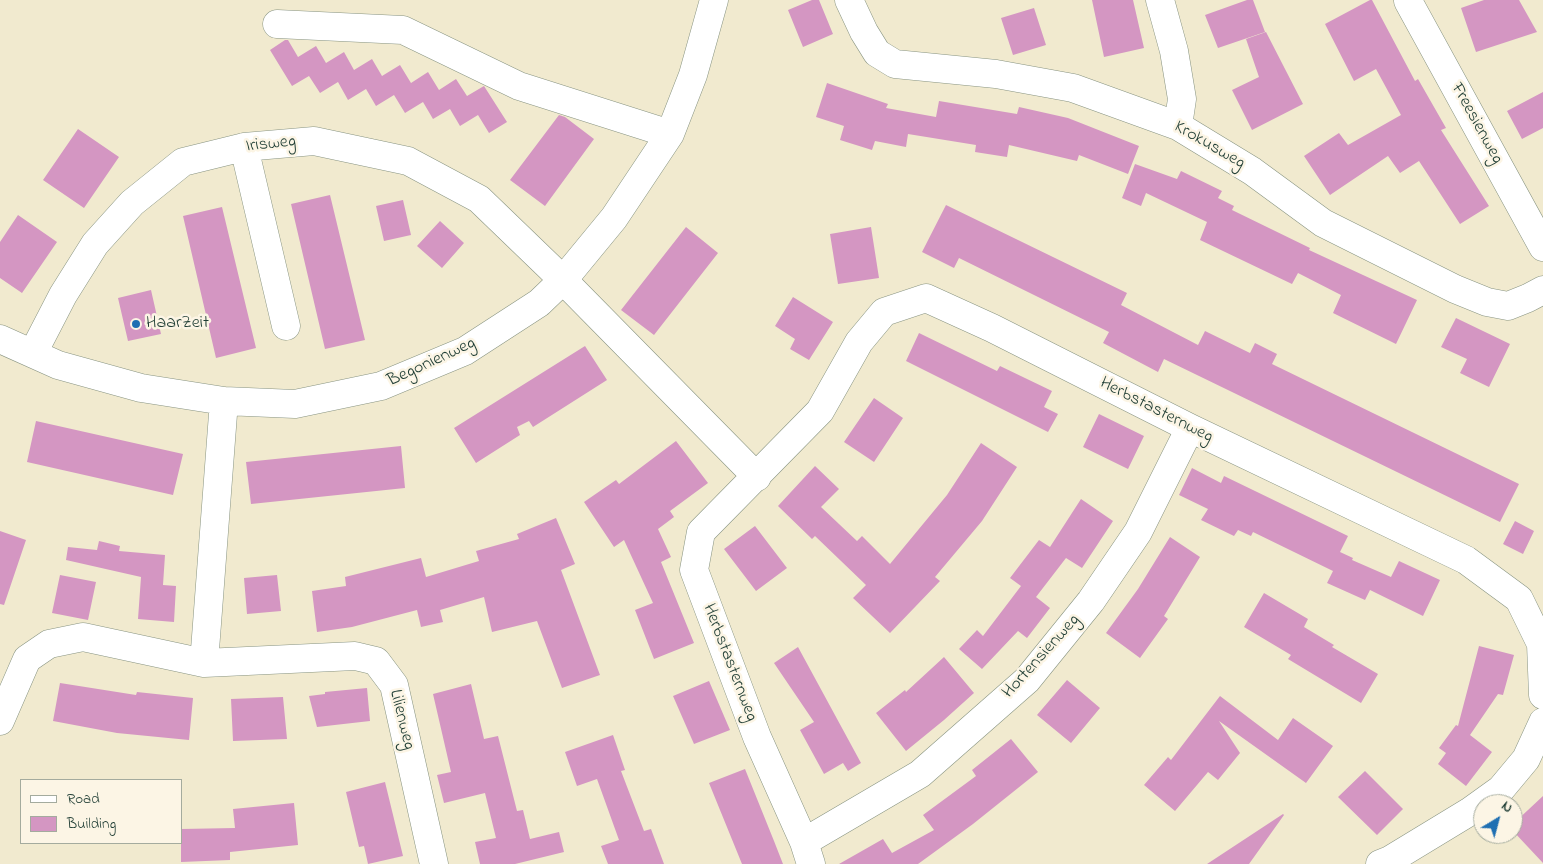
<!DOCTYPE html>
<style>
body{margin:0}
#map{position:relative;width:1543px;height:864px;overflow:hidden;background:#f1eacf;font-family:"Indie Flower",sans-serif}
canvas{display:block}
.legend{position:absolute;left:20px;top:779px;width:162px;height:65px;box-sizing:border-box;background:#fcf5e5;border:1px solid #a4ab9e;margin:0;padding:6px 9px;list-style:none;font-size:15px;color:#1f3d34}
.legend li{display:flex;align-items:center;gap:10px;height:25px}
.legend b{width:25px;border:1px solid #a4ab9e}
.north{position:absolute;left:1473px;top:794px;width:50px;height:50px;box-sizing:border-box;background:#fcf5e5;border:1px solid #a4ab9e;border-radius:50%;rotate:37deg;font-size:14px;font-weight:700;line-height:20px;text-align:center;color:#1f3d34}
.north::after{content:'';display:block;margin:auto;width:18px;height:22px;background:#1f6fb2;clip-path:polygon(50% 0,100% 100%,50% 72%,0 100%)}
</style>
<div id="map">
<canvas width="1543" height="864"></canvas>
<ul class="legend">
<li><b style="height:6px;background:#fff"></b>Road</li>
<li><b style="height:14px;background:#d496c2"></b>Building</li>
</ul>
<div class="north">N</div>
</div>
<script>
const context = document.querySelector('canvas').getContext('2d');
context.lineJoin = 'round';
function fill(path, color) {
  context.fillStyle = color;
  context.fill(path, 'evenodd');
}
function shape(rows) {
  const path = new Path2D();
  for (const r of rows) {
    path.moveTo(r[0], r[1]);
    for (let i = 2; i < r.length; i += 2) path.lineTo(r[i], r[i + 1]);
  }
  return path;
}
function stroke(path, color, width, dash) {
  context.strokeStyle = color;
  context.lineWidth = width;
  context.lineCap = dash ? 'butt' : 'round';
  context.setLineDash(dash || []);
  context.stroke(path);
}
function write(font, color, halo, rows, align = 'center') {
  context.font = font + ' "Indie Flower",sans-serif';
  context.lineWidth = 5;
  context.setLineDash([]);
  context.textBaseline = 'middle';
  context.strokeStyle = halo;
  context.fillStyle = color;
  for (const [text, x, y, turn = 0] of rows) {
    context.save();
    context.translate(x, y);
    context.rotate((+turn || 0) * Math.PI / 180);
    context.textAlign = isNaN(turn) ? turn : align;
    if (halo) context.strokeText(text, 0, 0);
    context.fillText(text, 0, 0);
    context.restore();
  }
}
fill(shape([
 [812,0,819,0,833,34,803,47,788,10],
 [1092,0,1133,0,1144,48,1104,57],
 [1247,0,1253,0,1265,32,1218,48,1205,15],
 [1370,0,1372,0,1415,81,1418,79,1446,128,1441,130,1489,206,1460,224,1419,161,1400,173,1388,156,1330,195,1304,156,1339,133,1348,145,1401,115,1376,69,1354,81,1325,24],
 [1484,0,1519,0,1537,32,1476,52,1461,8],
 [1034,8,1046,45,1013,55,1001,18],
 [1266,32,1303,104,1252,130,1232,90,1259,77,1246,39],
 [285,40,288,40,298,57,316,46,326,63,344,52,354,70,372,59,382,76,400,65,411,83,428,72,439,90,456,79,467,96,484,86,507,122,489,133,478,115,460,126,450,109,433,119,423,102,405,113,394,95,376,106,366,89,348,100,338,82,320,93,309,76,292,86,270,50],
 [827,83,888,104,886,108,936,117,939,101,1017,114,1019,107,1068,118,1139,146,1128,174,1079,155,1077,161,1009,145,1007,157,975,152,976,145,908,134,906,147,875,141,872,150,840,140,844,126,816,117],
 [1543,92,1543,128,1522,139,1507,111],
 [559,115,565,117,594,139,545,206,510,180],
 [78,129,119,157,84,208,43,180],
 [1135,164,1177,179,1181,171,1222,191,1218,198,1234,206,1232,210,1310,248,1309,250,1417,300,1396,344,1333,313,1341,295,1298,273,1292,284,1200,240,1207,222,1146,193,1141,206,1122,198],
 [330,195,365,340,325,349,291,204],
 [403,200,411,235,384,241,376,206],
 [946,205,1127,293,1121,305,1198,345,1205,331,1250,353,1255,343,1277,354,1272,364,1519,484,1500,522,1164,359,1158,372,1103,343,1109,332,959,258,954,268,922,252],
 [222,207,256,348,216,358,183,216],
 [18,215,57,242,22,293,0,278,0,242],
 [440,221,464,243,442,268,417,246],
 [686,227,718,253,654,335,621,310],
 [871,227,879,278,838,284,830,234],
 [151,290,161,334,128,341,118,298],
 [793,297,833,322,809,360,790,349,795,339,775,326],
 [1456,318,1510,344,1489,387,1460,373,1467,359,1441,347],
 [919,333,997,371,1000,366,1052,391,1044,407,1058,414,1048,432,906,361],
 [585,346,607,380,533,427,529,421,517,427,520,435,476,463,454,428],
 [874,398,903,418,874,462,844,442],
 [1099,414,1144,436,1128,469,1083,447],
 [36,421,183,454,173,495,27,462],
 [676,441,708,483,670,511,674,517,658,529,671,557,661,562,694,643,654,659,635,610,653,603,624,540,614,547,584,502,616,480,619,484],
 [981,443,1017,467,982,521,935,577,940,581,890,633,853,598,866,585,815,536,812,539,778,506,815,466,839,489,821,507,857,541,862,536,890,564,947,495],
 [401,446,405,488,251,504,246,462],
 [1192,468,1221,483,1224,476,1348,536,1340,552,1353,558,1352,560,1391,577,1399,561,1440,580,1423,616,1370,590,1365,600,1327,583,1333,571,1253,532,1251,536,1238,530,1234,536,1201,520,1208,509,1179,495],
 [1081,499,1113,521,1082,568,1066,558,1036,597,1050,608,1027,638,1018,631,982,669,959,649,977,630,983,636,1021,586,1010,578,1039,540,1050,547],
 [556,518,575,564,561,570,600,675,562,688,537,621,492,632,484,597,440,610,443,622,421,627,417,610,352,627,317,632,312,591,346,586,345,577,421,558,426,577,479,561,476,551,519,539,517,534],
 [1515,521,1534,531,1523,554,1503,544],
 [755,526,787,568,756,591,724,549],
 [0,531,26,540,4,605,0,604],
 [1170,537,1200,557,1164,616,1168,619,1140,658,1106,633,1138,589],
 [99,541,120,546,119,551,165,555,163,585,176,586,174,622,138,619,141,577,66,560,68,547,97,550],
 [60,575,96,582,88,620,52,613],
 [277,575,281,611,247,614,244,578],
 [1264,593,1308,619,1304,627,1334,645,1332,647,1378,674,1361,703,1288,659,1291,655,1244,627],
 [1479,646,1514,655,1503,695,1498,694,1470,735,1492,752,1466,786,1438,764,1446,753,1439,748,1456,725,1458,726],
 [798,647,861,763,848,771,843,763,824,774,800,730,814,722,774,663],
 [944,657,974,693,944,720,906,751,876,713,905,690,906,692],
 [1067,680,1100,708,1071,743,1037,715],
 [709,681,730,730,694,744,673,696],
 [60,683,136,695,137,692,193,698,189,740,117,733,53,721],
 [471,684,484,739,498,736,517,811,523,810,530,839,559,832,564,852,515,864,480,864,475,842,496,838,485,793,444,803,437,775,451,772,433,694],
 [367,688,370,721,317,727,309,696,325,694,325,692],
 [1220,696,1278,740,1293,718,1333,746,1306,783,1219,721,1240,753,1218,780,1208,772,1175,811,1144,785,1168,757,1171,760],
 [283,697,287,739,233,741,231,699],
 [613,735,625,770,621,771,644,831,651,829,664,864,608,864,601,846,619,840,597,779,577,786,565,752],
 [1011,739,1038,772,973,824,918,864,839,864,883,839,892,853,934,830,923,815,976,776,972,770],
 [745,769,774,841,783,864,742,864,709,783],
 [1365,771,1403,809,1377,835,1338,797],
 [385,782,403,856,368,864,364,846,359,847,346,792],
 [1543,796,1543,863,1513,831,1513,824],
 [294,803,298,845,230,852,230,860,181,862,181,829,235,828,233,809],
 [1283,814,1284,815,1249,864,1207,864]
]), '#d496c2');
const minor = shape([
 [849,0,864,32,877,53,895,64,996,74,1073,88,1178,126,1252,171,1323,223,1455,289,1487,302,1508,306,1528,298,1543,290],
 [1160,0,1174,51,1182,99,1178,126],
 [1408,1,1543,247],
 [277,24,403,30,519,86,670,134],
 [244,147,286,326],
 [0,339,58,365,141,388,224,401,295,404,381,386,465,351,539,303,563,280,614,218,670,134,693,75,714,0],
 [33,353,63,295,95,244,132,203,183,162,244,147,314,141,408,161,479,199,563,280,757,477],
 [204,663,224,401],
 [0,721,27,659,49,644,83,637,204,663,355,656,376,661,394,685,434,864],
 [804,842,920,774,1027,680,1091,601,1138,532,1190,428],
 [811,864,804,842,757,737,694,570,701,532,820,411,859,342,884,312,926,298,992,328,1190,428,1466,560,1519,599,1541,644,1543,695],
 [1380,864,1390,860,1469,812,1501,789,1526,759,1543,722]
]);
stroke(minor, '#889482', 29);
stroke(minor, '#fff', 28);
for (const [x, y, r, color] of [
 [136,324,5,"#1f6fb2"]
]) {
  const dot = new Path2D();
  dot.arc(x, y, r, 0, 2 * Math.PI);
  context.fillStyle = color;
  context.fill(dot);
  stroke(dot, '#fcf5e5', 2);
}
write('18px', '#1f3d34', '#fcf5e5', [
 ["Freesienweg",1476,124,61],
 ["Irisweg",271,145,-6],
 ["Krokusweg",1209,146,30],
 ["Begonienweg",432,363,-25],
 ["Herbstasternweg",1156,411,27],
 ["Hortensienweg",1042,657,-48],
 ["Herbstasternweg",729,663,69],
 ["Lilienweg",401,720,76]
]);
write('18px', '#1f3d34', '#fcf5e5', [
 ["HaarZeit",146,324]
], 'left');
</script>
